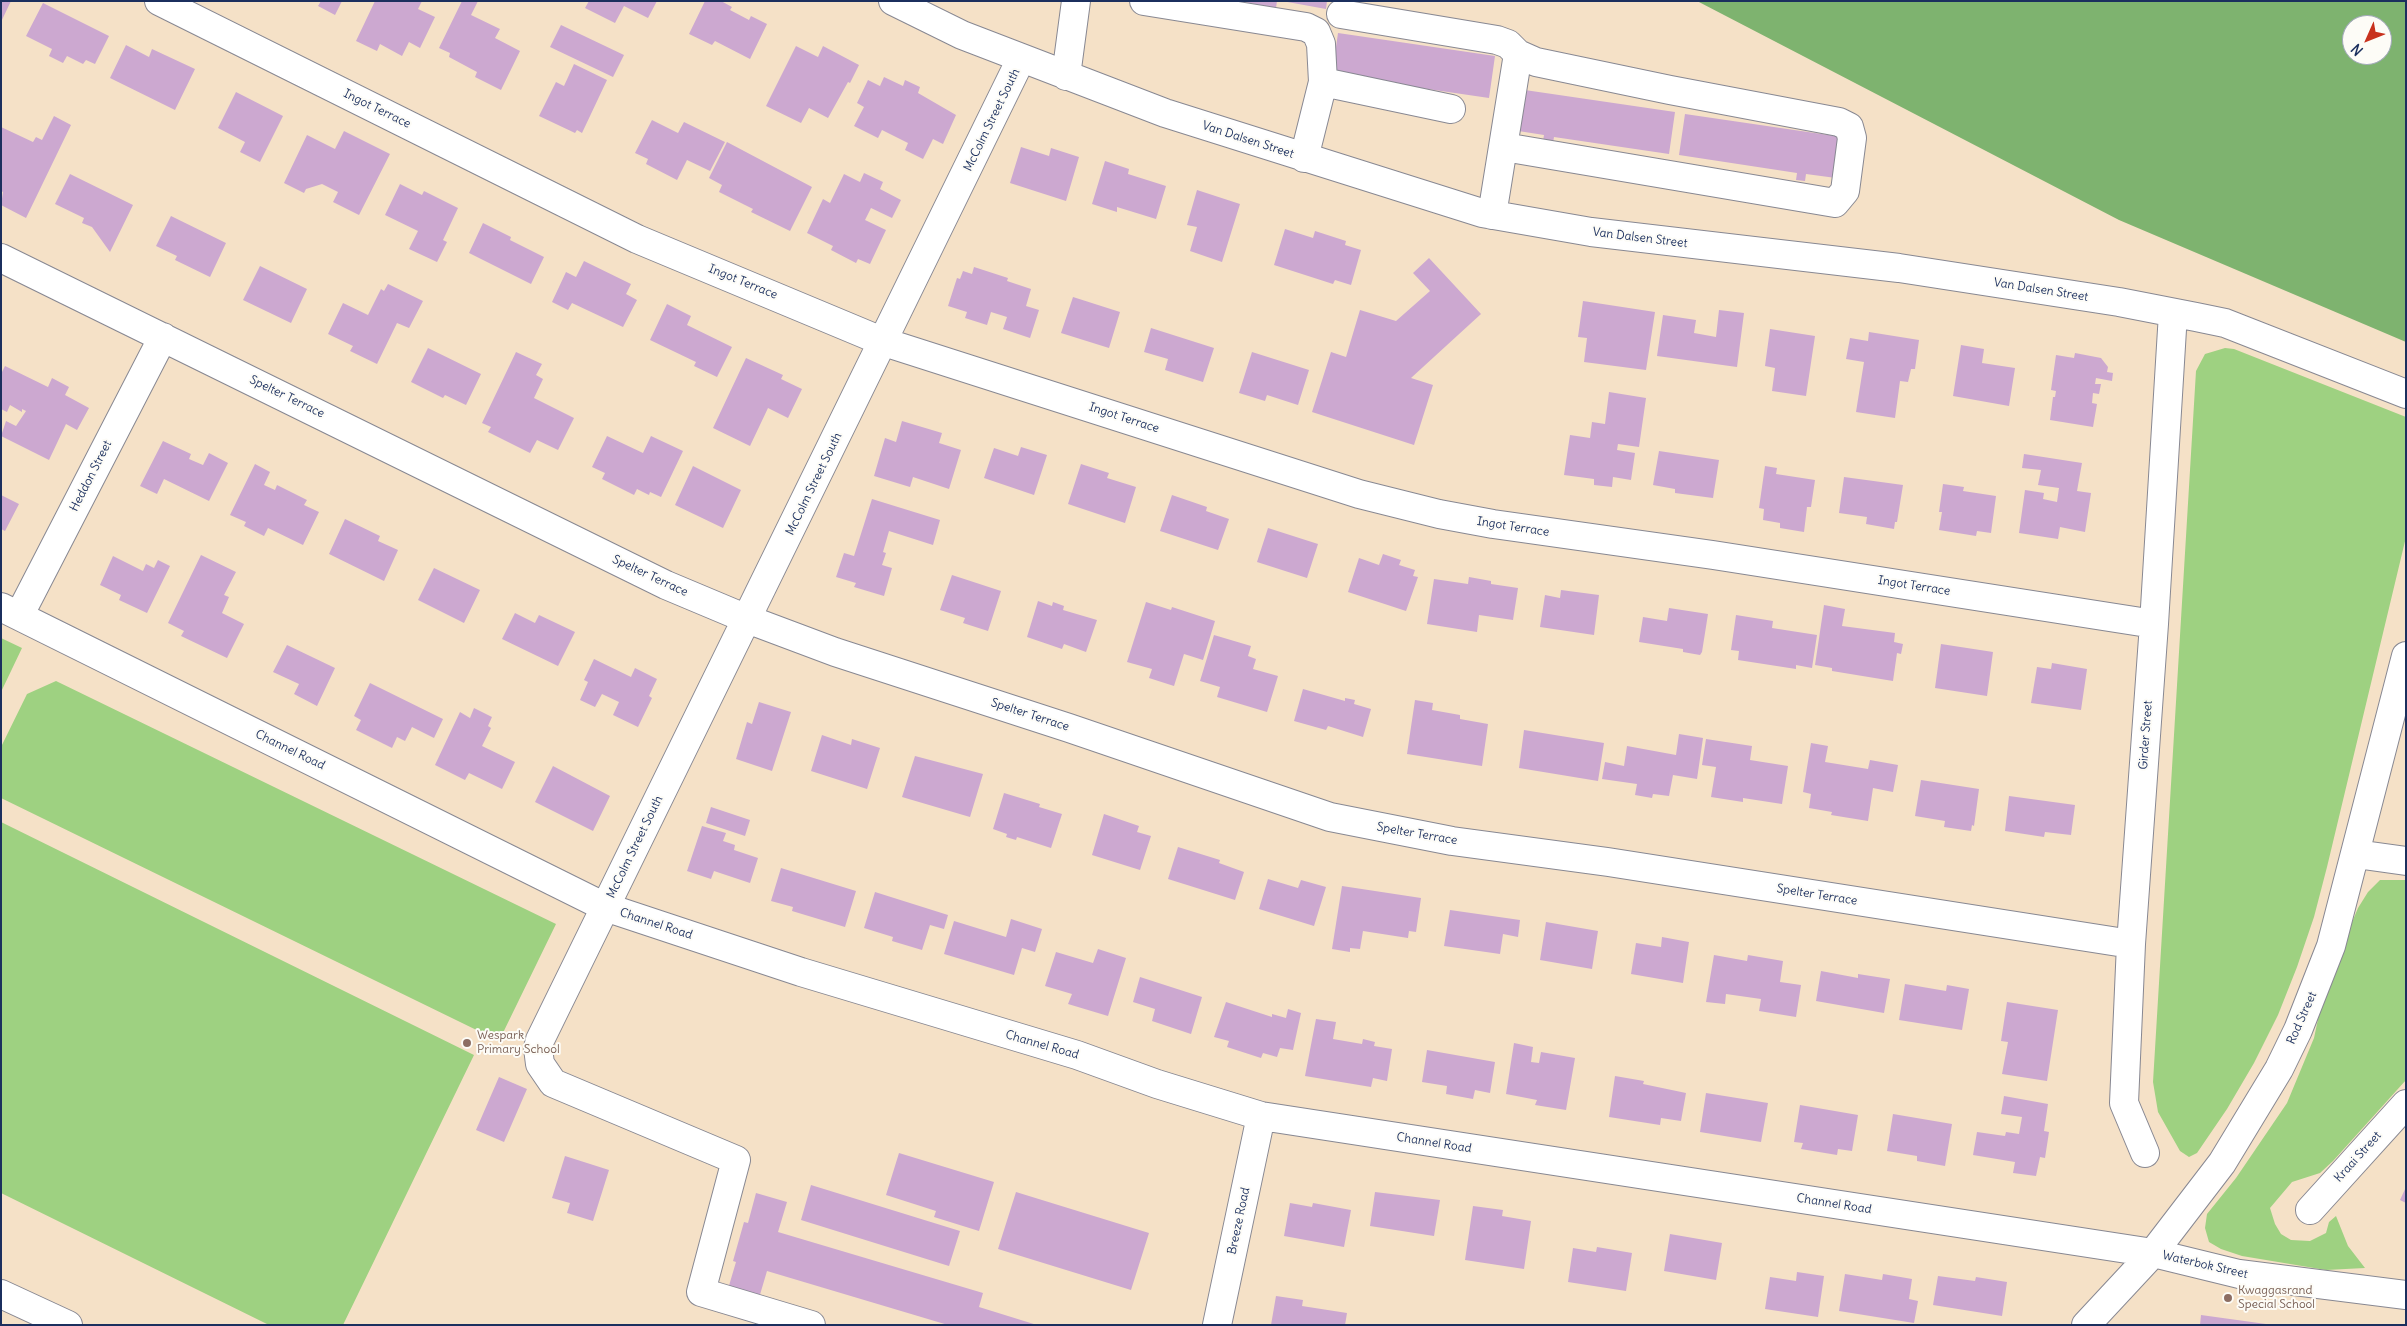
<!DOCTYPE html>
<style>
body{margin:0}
#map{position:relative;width:2407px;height:1326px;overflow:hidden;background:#f5e1c7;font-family:Delius,sans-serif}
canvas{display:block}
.frame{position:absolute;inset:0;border:2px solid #1b2f5e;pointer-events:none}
.north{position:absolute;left:2342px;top:15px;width:50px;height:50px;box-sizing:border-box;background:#fdfcf7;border:1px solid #a3aaba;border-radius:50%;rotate:226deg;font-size:14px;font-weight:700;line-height:20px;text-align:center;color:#1b2f5e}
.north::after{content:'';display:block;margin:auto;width:18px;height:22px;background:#c8321e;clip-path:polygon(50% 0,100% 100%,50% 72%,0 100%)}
</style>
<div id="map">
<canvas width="2407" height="1326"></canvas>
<div class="frame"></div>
<div class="north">N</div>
</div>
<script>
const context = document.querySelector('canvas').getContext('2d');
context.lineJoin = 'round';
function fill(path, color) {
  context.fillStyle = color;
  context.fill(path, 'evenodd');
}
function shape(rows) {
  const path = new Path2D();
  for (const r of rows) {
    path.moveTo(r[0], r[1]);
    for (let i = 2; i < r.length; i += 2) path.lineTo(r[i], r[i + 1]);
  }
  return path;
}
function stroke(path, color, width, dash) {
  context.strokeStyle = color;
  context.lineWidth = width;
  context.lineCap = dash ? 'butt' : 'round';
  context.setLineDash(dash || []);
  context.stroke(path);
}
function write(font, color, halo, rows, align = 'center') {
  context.font = font + ' Delius,sans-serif';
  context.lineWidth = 4;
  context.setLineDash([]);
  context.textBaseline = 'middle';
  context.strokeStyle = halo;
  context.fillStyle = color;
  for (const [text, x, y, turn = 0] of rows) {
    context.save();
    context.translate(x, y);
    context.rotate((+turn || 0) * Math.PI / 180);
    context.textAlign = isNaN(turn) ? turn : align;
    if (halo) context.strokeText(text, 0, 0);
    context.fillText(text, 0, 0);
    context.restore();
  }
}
fill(shape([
 [2225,348,2234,349,2406,417,2406,537,2327,867,2314,917,2297,967,2278,1015,2254,1063,2227,1109,2197,1153,2189,1157,2180,1151,2158,1112,2153,1082,2196,371,2205,354],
 [1,638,22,648,1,692],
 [56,681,556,924,499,1041,1,798,1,747,27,694],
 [1,822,474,1055,343,1325,269,1325,1,1193],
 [2380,880,2406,880,2406,1080,2333,1161,2320,1173,2292,1182,2270,1208,2275,1224,2281,1234,2291,1240,2310,1241,2326,1233,2329,1222,2336,1216,2348,1246,2365,1268,2326,1270,2242,1256,2221,1249,2209,1242,2205,1228,2207,1214,2236,1178,2287,1103,2314,1038,2325,986,2358,908,2368,892]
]), '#9ed181');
fill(shape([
 [1697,1,2406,1,2406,342,2119,220],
 [2352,25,2382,25,2382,55,2352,55]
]), '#7eb36f');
fill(shape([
 [1,1,11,1,1,22],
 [321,1,342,1,335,15,318,6],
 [375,1,422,1,418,9,435,17,420,48,409,42,402,56,380,44,377,51,356,41],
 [462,1,478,1,471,15,500,29,495,38,520,51,501,90,475,77,477,72,449,57,450,53,439,48],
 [589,1,657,1,648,18,624,6,615,23,585,8],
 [705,1,721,1,732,7,730,10,749,20,751,16,767,24,750,59,715,41,712,45,689,34],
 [1239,1,1277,1,1276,8],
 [1282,1,1327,1,1326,9],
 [43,3,109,36,95,64,86,60,83,64,67,56,63,63,49,56,52,49,26,36],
 [561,25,624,55,613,77,550,47],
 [1338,33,1495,56,1489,98,1332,75],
 [126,45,149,57,152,49,195,69,175,110,110,78],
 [796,46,818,57,823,46,859,65,850,83,848,82,828,118,809,108,801,123,766,106],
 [574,64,607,80,582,133,577,130,575,133,539,116,556,82,564,86],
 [884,77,903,86,905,80,920,87,918,93,956,115,943,144,933,139,923,159,905,150,908,143,882,130,878,138,854,126,864,107,857,103,868,80,880,86],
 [1518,89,1675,112,1669,154,1554,137,1553,143,1543,141,1544,135,1512,130],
 [236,92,283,116,260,162,240,152,245,142,218,128],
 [1685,114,1842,137,1836,178,1806,174,1805,181,1796,180,1797,173,1679,155],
 [54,116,71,125,26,218,1,205,3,192,1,191,1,127,33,142,36,137,42,140],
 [652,120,678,133,684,122,725,142,710,171,687,160,677,180,646,164,648,159,635,153],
 [344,131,390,154,359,215,333,202,338,192,322,184,306,189,304,193,284,183,307,135,335,149],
 [727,142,812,187,790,231,751,212,753,209,719,192,722,185,709,178],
 [1021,147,1049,156,1051,148,1079,157,1066,201,1010,183],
 [1105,161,1129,169,1128,174,1166,186,1156,219,1117,207,1117,212,1092,204],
 [864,173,883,182,880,189,901,200,892,218,871,208,865,220,886,230,870,264,858,259,856,263,831,250,833,246,807,233,823,199,830,203,844,174,860,182],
 [70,174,133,205,110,252,92,227,82,223,84,218,55,204],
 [400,184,422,195,424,191,458,208,443,240,447,242,437,262,409,249,418,231,385,215],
 [1197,190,1240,204,1222,262,1190,251,1197,227,1187,225],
 [171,216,226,243,210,277,175,260,177,256,156,246],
 [483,223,511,237,510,240,544,257,531,284,469,253],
 [1285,229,1313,238,1315,231,1346,241,1345,245,1361,250,1351,285,1335,280,1333,284,1274,265],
 [1429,258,1481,314,1411,378,1433,385,1414,445,1312,412,1331,352,1346,357,1360,310,1396,321,1430,291,1413,273],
 [584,261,631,284,626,294,637,300,623,327,572,303,568,310,552,302,566,272,576,277],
 [260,266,307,289,291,323,243,300],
 [974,267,1008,278,1007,281,1031,289,1026,306,1039,310,1030,338,1003,329,1007,317,991,312,987,325,965,318,967,312,948,306,957,278,960,279,963,271,972,274],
 [388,284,423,301,409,328,397,323,377,364,350,351,353,346,328,334,343,303,368,315,381,289,384,291],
 [1073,297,1120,312,1109,348,1061,333],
 [1583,301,1655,312,1646,370,1584,362,1587,338,1578,337],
 [667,304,691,316,687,325,732,347,717,377,694,366,696,362,650,340],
 [1719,310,1744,313,1737,367,1657,356,1663,315,1696,320,1694,333,1716,337],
 [1151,328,1214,348,1203,382,1165,370,1168,359,1144,352],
 [1770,329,1815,336,1806,396,1772,391,1775,368,1765,366],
 [1869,332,1919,340,1915,369,1911,369,1908,382,1900,381,1895,418,1856,412,1864,362,1846,359,1850,338,1868,341],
 [1961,345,1984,349,1982,363,2015,368,2009,406,1953,396],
 [428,348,481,374,466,405,445,395,443,398,411,382],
 [516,352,542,364,536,375,543,379,534,398,574,418,558,450,537,440,530,453,488,432,491,427,482,423],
 [1252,352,1309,370,1298,405,1267,395,1265,401,1239,393],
 [2075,353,2101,358,2108,367,2107,372,2113,373,2112,381,2096,378,2095,384,2101,384,2099,394,2093,393,2092,403,2097,404,2093,427,2050,420,2053,397,2055,397,2056,391,2051,390,2056,355,2074,358],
 [746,358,783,375,781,379,802,389,788,418,768,408,750,446,713,428],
 [5,366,48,387,52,378,69,387,65,395,89,408,77,430,66,424,49,460,1,436,6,421,16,426,26,411,22,409,22,412,10,405,7,412,1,409,1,374],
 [1609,392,1646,398,1639,447,1618,444,1617,450,1635,453,1631,480,1613,477,1612,487,1594,485,1594,479,1564,475,1570,435,1590,438,1592,422,1605,424],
 [902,421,942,433,939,443,961,450,949,489,913,477,910,487,874,476,885,438,896,442],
 [607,436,643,453,651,436,683,451,661,497,650,492,649,495,637,489,634,495,602,479,605,473,592,467],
 [163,441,191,454,189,459,203,465,209,453,228,463,209,501,164,479,157,494,140,486],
 [1021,447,1047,455,1034,495,984,478,994,448,1018,456],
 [1659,451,1719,460,1713,498,1675,493,1675,489,1653,485],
 [2024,454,2082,463,2077,491,2091,493,2085,532,2060,527,2058,539,2019,533,2025,490,2044,493,2043,499,2057,502,2059,488,2038,485,2041,470,2022,468],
 [255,464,270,472,264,485,275,490,277,485,307,500,304,505,319,512,303,545,268,528,264,536,244,526,246,522,230,515],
 [1081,464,1109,473,1107,478,1136,487,1125,523,1068,504],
 [693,466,741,490,723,528,675,505],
 [1765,466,1777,468,1776,474,1815,480,1811,507,1807,507,1804,532,1780,528,1780,523,1763,520,1764,509,1759,508],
 [1844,477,1903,485,1897,522,1895,522,1894,529,1866,524,1867,517,1839,513],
 [1943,484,1964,487,1963,491,1996,496,1991,533,1977,531,1976,536,1939,530,1942,512,1939,512],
 [1,495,19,504,5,531,1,529],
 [1172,495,1207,507,1206,511,1229,519,1218,550,1160,531],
 [872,499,940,520,933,545,889,531,883,552,886,553,882,565,892,568,884,596,854,587,856,583,836,577,844,553,854,556],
 [345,519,380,536,378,541,398,550,384,581,329,554],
 [1268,528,1318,544,1307,578,1257,562],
 [1383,554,1401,560,1399,565,1415,570,1413,576,1418,577,1406,611,1348,592,1359,558,1379,565],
 [201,555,236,572,224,595,229,597,222,613,244,624,227,658,181,636,184,631,168,623],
 [113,556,143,571,146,564,154,568,158,560,170,566,147,613,119,600,121,595,100,585],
 [434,568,480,590,464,623,418,600],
 [952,575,1001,591,988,631,963,623,965,618,940,610],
 [1469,577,1491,581,1491,584,1518,588,1513,620,1479,615,1477,632,1427,624,1434,579,1468,584],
 [1561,590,1599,595,1594,635,1540,627,1545,595,1560,598],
 [1038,601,1052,606,1053,602,1064,606,1063,610,1097,620,1086,652,1064,644,1062,649,1027,637],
 [1146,602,1171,610,1172,607,1215,621,1203,660,1184,654,1174,686,1149,678,1152,669,1127,662],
 [1824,605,1845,609,1842,626,1895,633,1894,642,1903,644,1901,654,1897,653,1893,681,1832,671,1832,668,1815,665],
 [1669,608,1708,614,1702,652,1700,655,1683,652,1683,649,1639,642,1643,617,1667,621],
 [515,613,535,623,539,615,575,632,558,666,502,639],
 [1736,615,1773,621,1772,628,1817,635,1812,668,1796,665,1796,669,1738,660,1739,651,1731,650],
 [1214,635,1251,646,1248,656,1256,659,1253,669,1278,676,1267,712,1217,697,1220,687,1200,681],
 [1941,644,1993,652,1987,696,1935,688],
 [287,645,335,668,317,706,294,694,299,684,273,672],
 [594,659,631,677,635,668,657,679,649,696,652,698,638,727,613,715,619,702,602,694,595,707,580,700,588,682,584,680],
 [2052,663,2087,669,2081,710,2031,703,2037,667,2051,669],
 [370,683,443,719,434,738,412,727,405,741,397,737,392,748,356,730,361,720,354,716],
 [1303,689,1345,701,1345,698,1355,700,1354,704,1371,709,1363,737,1328,726,1326,730,1294,721],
 [1415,700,1433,703,1432,710,1460,715,1460,719,1488,724,1482,766,1407,754],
 [759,702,791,712,772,771,736,759,747,722,752,724],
 [474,708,492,717,488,726,491,728,482,746,515,762,502,789,469,773,465,780,435,765,460,712,470,718],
 [1524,730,1604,743,1598,781,1519,768],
 [1679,734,1703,738,1697,779,1673,775,1669,796,1653,794,1652,798,1635,795,1637,784,1602,779,1605,762,1624,766,1627,746,1676,755],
 [822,735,851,745,852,739,880,748,867,789,811,771],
 [1706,739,1752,746,1750,760,1788,766,1782,804,1743,798,1743,802,1711,797,1716,767,1702,765],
 [1811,743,1828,746,1825,762,1868,769,1870,760,1898,765,1893,792,1873,788,1868,821,1831,815,1832,812,1809,808,1811,794,1803,792],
 [915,756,983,774,970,817,902,797],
 [553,766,610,796,593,831,535,802],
 [1921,780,1979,789,1974,826,1972,825,1971,831,1944,827,1945,821,1915,816],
 [1004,793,1040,804,1039,807,1062,814,1051,848,1017,837,1016,840,1006,837,1007,834,993,829],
 [2009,796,2075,805,2071,835,2045,832,2044,837,2005,831],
 [711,807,750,820,745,836,706,823],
 [1104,814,1139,826,1137,832,1151,836,1140,870,1092,855],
 [702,826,726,833,723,841,735,845,734,850,758,858,750,883,714,871,711,879,687,871],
 [1178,847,1220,860,1219,863,1244,872,1235,900,1168,879],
 [781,868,856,891,845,927,792,911,793,907,771,901],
 [1268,879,1298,888,1301,880,1326,887,1314,926,1259,909],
 [1342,886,1421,898,1416,932,1409,931,1408,938,1363,931,1360,949,1350,948,1350,952,1332,949],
 [875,892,948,915,944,929,930,925,922,950,892,941,893,937,864,928],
 [1450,910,1520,920,1518,937,1503,934,1500,954,1444,946],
 [1011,919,1042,929,1035,952,1022,948,1014,975,944,954,954,921,1006,937],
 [1546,922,1598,931,1592,969,1540,960],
 [1662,937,1689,942,1683,983,1631,974,1636,943,1661,947],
 [1098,949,1126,958,1108,1016,1068,1004,1072,994,1045,986,1056,952,1093,963],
 [1714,955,1747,961,1748,955,1783,961,1780,982,1801,985,1796,1017,1759,1011,1761,999,1726,994,1725,1004,1706,1002],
 [1821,971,1858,978,1858,974,1890,979,1884,1013,1816,1001],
 [1140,977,1202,997,1191,1034,1152,1021,1155,1009,1133,1002],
 [1905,984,1946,991,1947,985,1969,989,1962,1030,1899,1020],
 [1226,1002,1272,1017,1272,1014,1286,1018,1288,1009,1301,1013,1293,1050,1280,1048,1277,1057,1263,1053,1261,1058,1227,1047,1229,1041,1214,1037],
 [2007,1002,2058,1010,2047,1081,2002,1074,2008,1042,2001,1041],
 [1316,1019,1336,1022,1333,1039,1362,1044,1363,1039,1375,1042,1374,1046,1392,1049,1387,1081,1373,1078,1371,1087,1305,1076],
 [1514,1043,1533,1047,1531,1062,1539,1063,1541,1052,1575,1058,1566,1110,1535,1105,1537,1100,1506,1094],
 [1427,1050,1495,1062,1490,1093,1475,1090,1473,1099,1446,1094,1447,1086,1422,1082],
 [1615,1076,1644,1081,1643,1084,1686,1093,1681,1121,1661,1118,1660,1125,1609,1117],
 [499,1077,527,1089,504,1142,476,1130],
 [1706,1093,1768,1103,1761,1142,1700,1132],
 [2004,1096,2048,1104,2044,1131,2049,1132,2045,1158,2040,1157,2036,1176,2013,1173,2015,1162,1973,1155,1977,1132,2005,1136,2006,1132,2019,1134,2022,1117,2001,1114],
 [1800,1105,1858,1115,1852,1151,1838,1149,1837,1155,1801,1149,1803,1143,1794,1142],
 [1893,1114,1952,1124,1945,1166,1917,1161,1917,1156,1887,1151],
 [899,1153,994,1182,979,1231,934,1217,936,1211,886,1195],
 [565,1156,609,1170,593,1221,567,1213,570,1203,552,1198],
 [811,1185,960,1231,949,1266,801,1220],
 [2406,1187,2406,1203,2400,1200],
 [1016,1192,1149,1233,1131,1290,998,1249],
 [1375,1192,1440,1200,1434,1236,1370,1226],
 [756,1193,787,1202,778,1232,983,1293,979,1307,1037,1325,948,1325,767,1271,759,1298,728,1289,736,1262,733,1261,744,1222,748,1223],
 [1290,1203,1312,1207,1313,1203,1351,1210,1344,1247,1284,1236],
 [1473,1206,1503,1210,1502,1216,1531,1221,1524,1269,1465,1260],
 [1670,1234,1722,1243,1716,1280,1664,1271],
 [1597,1247,1632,1253,1626,1291,1568,1282,1573,1248,1596,1252],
 [1797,1272,1824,1276,1818,1317,1765,1309,1770,1277,1796,1281],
 [1845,1274,1882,1280,1883,1274,1912,1279,1909,1299,1918,1301,1914,1323,1839,1311],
 [1938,1276,1975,1281,1976,1277,2007,1282,2002,1316,1933,1305],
 [1276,1296,1303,1300,1302,1306,1347,1313,1345,1325,1271,1325],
 [2201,1315,2266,1324,2265,1325,2200,1325]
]), '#cca8d0');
const minor = shape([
 [159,1,637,239,884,342,1359,494,1439,514,1493,524,1713,555,2154,624],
 [893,1,962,35,1165,113,1482,213,1591,232,1899,268,2119,302,2196,317,2225,323,2406,394],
 [1144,1,1306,27,1316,32,1321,44,1323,82,1304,158],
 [1341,14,1497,40,1508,44,1518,54,1536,62,1670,90,1839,122,1849,127,1852,138,1845,191,1835,203,1504,147],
 [1066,76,1076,1],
 [1323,82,1451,109],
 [1492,215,1518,54],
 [1,258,666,585,747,619,835,652,1069,728,1330,817,1452,841,1608,862,2131,944],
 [1,607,605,907,801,972,1077,1055,1157,1084,1261,1116,2153,1253,2239,1274,2406,1295],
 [19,616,163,337],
 [2356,854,2406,861],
 [2145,1153,2124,1103,2131,944,2154,624,2173,313],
 [2310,1210,2406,1104],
 [1,1294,68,1325],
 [811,1325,701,1292,736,1160,553,1083,540,1064,538,1048,540,1040,1021,59],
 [1217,1325,1261,1116],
 [2086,1325,2153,1253,2222,1163,2279,1069,2298,1030,2331,946,2406,656]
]);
stroke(minor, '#888892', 30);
stroke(minor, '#fff', 28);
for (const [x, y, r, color] of [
 [467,1043,5,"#8d6e63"],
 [2228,1298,5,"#8d6e63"]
]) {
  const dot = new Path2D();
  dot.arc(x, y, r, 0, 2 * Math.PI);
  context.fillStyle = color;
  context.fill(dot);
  stroke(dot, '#fdfcf7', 2);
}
write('12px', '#1b2f5e', '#fdfcf7', [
 ["Ingot Terrace",377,109,26],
 ["McColm Street South",992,120,-64],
 ["Van Dalsen Street",1248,140,18],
 ["Van Dalsen Street",1640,238,7],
 ["Ingot Terrace",743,282,22],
 ["Van Dalsen Street",2041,290,9],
 ["Spelter Terrace",287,397,26],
 ["Ingot Terrace",1124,418,18],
 ["Heddon Street",91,476,-63],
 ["McColm Street South",814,484,-64],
 ["Ingot Terrace",1513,527,9],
 ["Spelter Terrace",650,576,25],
 ["Ingot Terrace",1914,586,9],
 ["Spelter Terrace",1030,715,18],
 ["Girder Street",2146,735,-86],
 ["Channel Road",290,750,26],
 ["Spelter Terrace",1417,834,10],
 ["McColm Street South",635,847,-64],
 ["Spelter Terrace",1817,895,9],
 ["Channel Road",656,924,18],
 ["Rod Street",2302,1018,-66],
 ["Channel Road",1042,1045,16],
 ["Channel Road",1434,1143,9],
 ["Kraai Street",2358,1157,-48],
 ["Channel Road",1834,1204,9],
 ["Breeze Road",1239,1221,-78],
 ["Waterbok Street",2205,1265,13]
]);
write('12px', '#785e54', '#fdfcf7', [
 ["Wespark",477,1036],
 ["Primary School",477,1050],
 ["Kwaggasrand",2238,1291],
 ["Special School",2238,1305]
], 'left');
</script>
